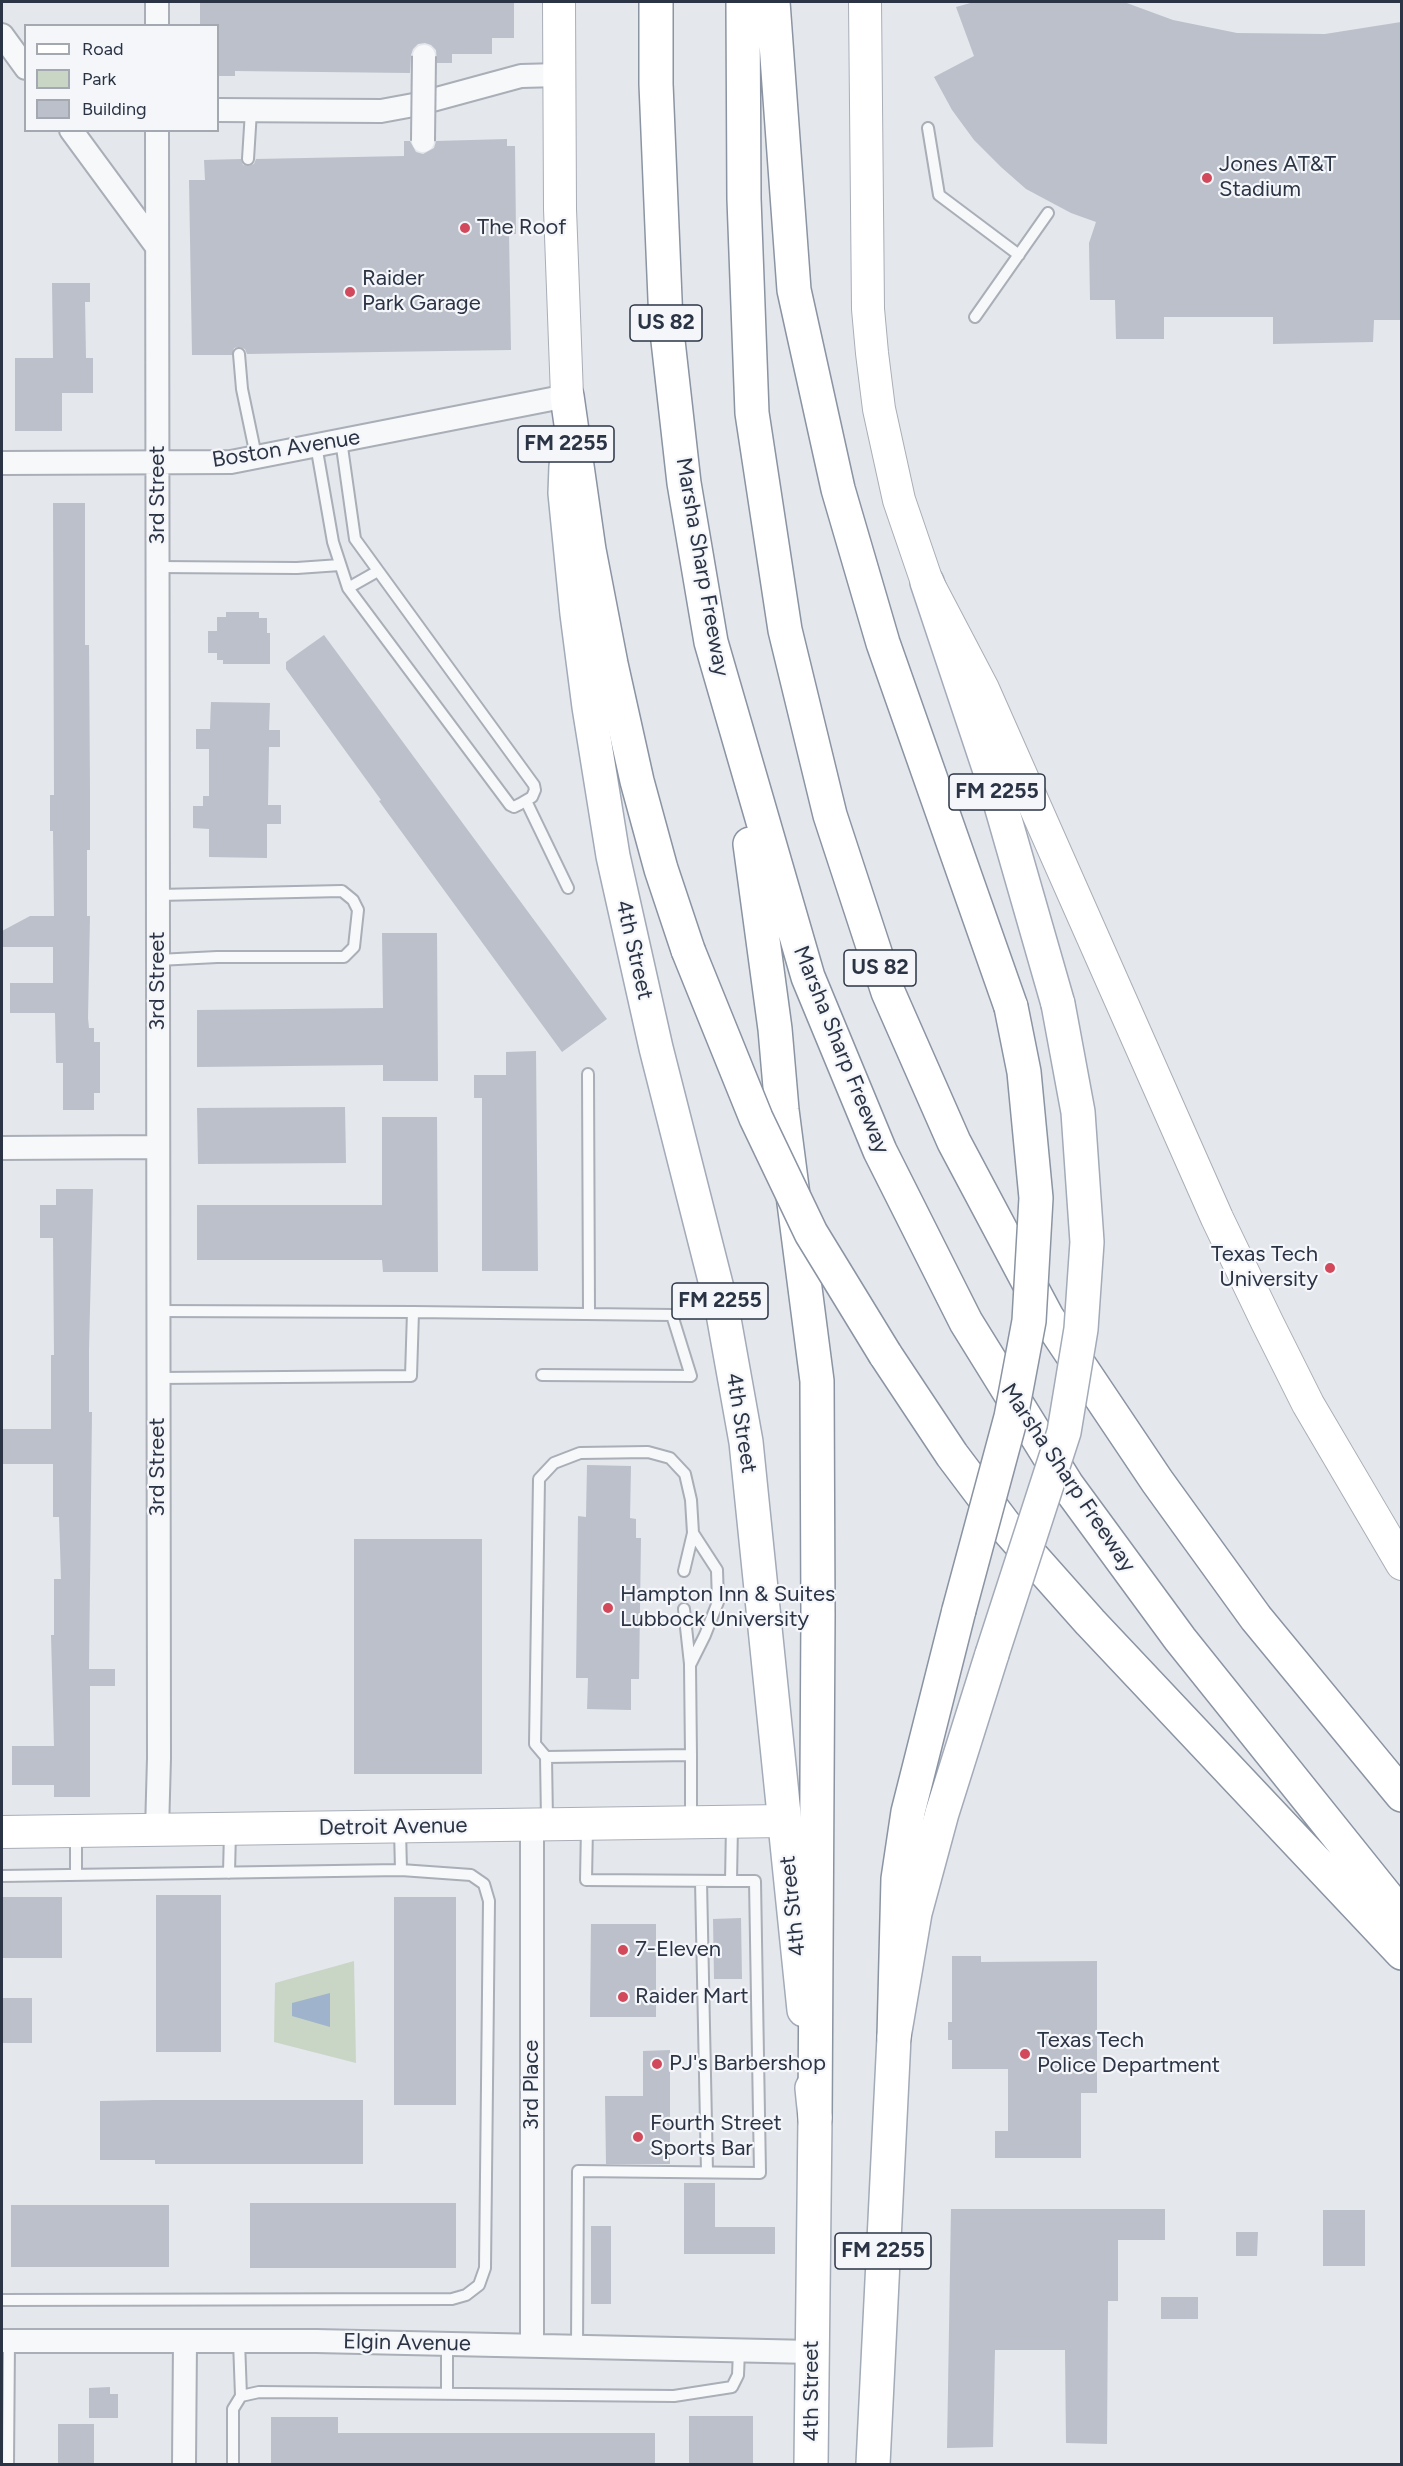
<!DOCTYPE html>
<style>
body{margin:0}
#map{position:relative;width:1403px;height:2466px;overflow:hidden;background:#e4e7ec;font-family:Figtree,sans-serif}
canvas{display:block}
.frame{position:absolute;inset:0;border:3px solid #2b3445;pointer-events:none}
.legend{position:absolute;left:24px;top:24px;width:195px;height:108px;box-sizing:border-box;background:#f4f6f9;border:2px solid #a4a8b1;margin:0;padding:8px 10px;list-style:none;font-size:18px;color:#2b3445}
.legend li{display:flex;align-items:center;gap:12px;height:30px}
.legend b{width:30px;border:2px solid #a4a8b1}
</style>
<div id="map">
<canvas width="1403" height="2466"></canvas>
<div class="frame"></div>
<ul class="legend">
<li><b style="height:8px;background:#fff"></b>Road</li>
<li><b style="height:16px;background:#c9d6c5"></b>Park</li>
<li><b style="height:16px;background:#bbc0ca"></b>Building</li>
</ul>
</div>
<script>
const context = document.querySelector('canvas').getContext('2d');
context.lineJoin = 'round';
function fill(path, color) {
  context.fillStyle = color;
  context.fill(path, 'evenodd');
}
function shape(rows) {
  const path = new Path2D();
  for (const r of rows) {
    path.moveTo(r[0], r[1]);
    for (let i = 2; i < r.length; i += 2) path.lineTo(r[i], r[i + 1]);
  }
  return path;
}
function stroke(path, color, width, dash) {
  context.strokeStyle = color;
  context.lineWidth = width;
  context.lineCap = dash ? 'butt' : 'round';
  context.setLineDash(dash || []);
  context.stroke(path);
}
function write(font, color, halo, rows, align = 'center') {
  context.font = font + ' Figtree,sans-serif';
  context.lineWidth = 4.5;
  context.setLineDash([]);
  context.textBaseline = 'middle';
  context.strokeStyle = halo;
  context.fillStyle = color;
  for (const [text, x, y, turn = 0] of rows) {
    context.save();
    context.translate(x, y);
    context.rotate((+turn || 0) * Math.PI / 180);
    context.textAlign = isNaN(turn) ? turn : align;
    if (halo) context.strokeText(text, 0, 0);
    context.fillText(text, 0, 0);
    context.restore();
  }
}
fill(shape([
 [354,1961,356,2063,274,2042,275,1983]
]), '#c9d6c5');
fill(shape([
 [330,1993,330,2027,292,2016,292,2003]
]), '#9fb4cc');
fill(shape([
 [200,2,514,2,514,38,492,38,492,54,452,54,452,63,437,63,436,50,431,45,425,43,418,44,413,49,411,55,410,73,235,71,235,76,218,76,218,26,200,24],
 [974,2,1124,2,1173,20,1237,33,1325,34,1401,22,1401,320,1374,320,1373,342,1273,344,1273,317,1164,317,1164,339,1116,339,1115,300,1090,300,1089,243,1096,222,1071,213,1026,189,1001,167,974,140,952,110,934,77,974,56,956,7],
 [507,139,507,146,515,146,516,234,509,234,511,350,247,354,245,349,239,347,234,348,232,355,192,355,189,180,205,180,204,160,241,159,243,165,248,166,254,164,256,159,404,156,404,141,410,141,416,152,423,154,434,148,436,141],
 [52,283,90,283,90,302,85,302,86,358,93,358,93,393,62,393,62,431,15,431,15,358,53,358],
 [53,503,85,503,85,645,89,645,90,789,90,850,87,850,87,916,90,916,88,1018,89,1028,94,1028,94,1042,100,1042,100,1093,94,1093,94,1110,63,1110,63,1063,56,1063,55,1013,10,1013,10,983,53,983,53,947,2,947,2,931,30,916,54,916,53,831,50,831,50,795,54,795],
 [226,612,259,612,259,618,267,618,267,633,270,633,270,664,223,664,223,660,217,660,217,653,208,653,208,631,217,631,217,617,226,617],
 [324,635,607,1019,562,1052,379,801,381,800,286,669,286,662],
 [211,702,270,703,269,730,280,730,280,747,269,747,268,805,281,805,281,824,267,824,267,858,209,857,209,829,193,828,193,806,203,806,203,796,209,796,209,749,196,749,196,729,210,729],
 [382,933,437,933,438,1081,383,1081,383,1065,197,1067,197,1010,383,1008],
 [536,1051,538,1271,482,1271,482,1098,474,1098,474,1075,506,1075,506,1052],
 [345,1107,346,1163,198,1164,197,1108],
 [382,1117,437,1117,438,1272,383,1272,382,1260,197,1260,197,1205,382,1205],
 [56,1189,93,1189,89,1349,89,1412,92,1412,89,1669,115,1669,115,1686,90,1686,90,1797,54,1797,54,1785,12,1785,12,1746,54,1746,51,1635,54,1635,54,1579,61,1579,59,1517,53,1517,53,1464,2,1464,2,1429,51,1429,51,1355,54,1355,53,1238,40,1238,40,1205,56,1205],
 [587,1465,631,1466,630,1518,636,1519,636,1538,641,1538,639,1679,631,1679,631,1710,587,1709,588,1678,576,1678,578,1516,586,1517],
 [354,1539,482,1539,482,1774,354,1774],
 [156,1895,221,1895,221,2052,156,2052],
 [2,1897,62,1897,62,1958,2,1958],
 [394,1897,456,1897,456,2105,394,2105],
 [741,1918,742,1979,714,1979,713,1919],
 [591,1924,656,1924,656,2017,590,2017],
 [952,1956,981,1956,981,1962,1097,1961,1097,2093,1081,2093,1081,2158,995,2158,995,2131,1008,2131,1008,2069,952,2069,952,2040,948,2040,948,2022,952,2022],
 [2,1998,32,1998,32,2043,2,2043],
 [670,2050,670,2164,606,2164,605,2096,643,2096,643,2051],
 [155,2100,363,2100,363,2164,155,2164,155,2160,100,2160,100,2101],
 [684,2183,715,2183,715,2227,775,2227,775,2254,684,2254],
 [250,2203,456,2203,456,2268,250,2268],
 [11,2205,169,2205,169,2267,11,2267],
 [951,2209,1165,2209,1165,2240,1118,2240,1118,2301,1108,2301,1107,2444,1066,2443,1065,2350,995,2350,993,2447,947,2448],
 [1323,2210,1365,2210,1365,2266,1323,2266],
 [591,2226,611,2226,611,2304,591,2304],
 [1236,2232,1258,2232,1257,2256,1236,2256],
 [1161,2297,1198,2297,1198,2319,1161,2319],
 [110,2387,110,2394,118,2394,118,2418,89,2418,89,2388],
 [689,2416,753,2416,753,2464,689,2464],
 [271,2417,338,2417,338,2433,655,2433,655,2464,271,2464],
 [58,2424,94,2424,94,2464,58,2464]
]), '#bbc0ca');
const lane = shape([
 [928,128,939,195,1019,255],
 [248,159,251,111],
 [975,317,1048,213],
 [239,354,242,389,256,456],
 [316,445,333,542,348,588,510,805,514,807,520,804,532,797,535,790,534,785,355,539,341,440],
 [158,567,297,568,340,565],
 [348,588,378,571],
 [526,801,568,888],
 [158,895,342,891,353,900,358,910,354,947,344,957,217,957,158,960],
 [588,1074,589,1314],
 [158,1311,413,1312],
 [158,1378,411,1376,413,1312,672,1315,691,1376,542,1375],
 [684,1571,693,1533],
 [684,1609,690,1664],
 [691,1755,546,1757,535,1744,539,1479,554,1463,580,1453,648,1452,670,1458,685,1474,691,1500,693,1533,717,1570,718,1602,705,1635,690,1665,691,1755,691,1819],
 [546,1757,547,1820],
 [587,1827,586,1880,731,1881],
 [400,1830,401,1870],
 [76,1833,76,1875],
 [229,1873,230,1831],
 [2,1876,401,1870,471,1875,484,1884,489,1901,485,2268,479,2285,466,2295,452,2299,2,2300],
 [701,1881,707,2172],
 [239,2341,241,2396],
 [447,2344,447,2394],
 [577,2346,578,2171,760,2173,755,1881,731,1881,732,1825],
 [8,2464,9,2341],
 [233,2464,233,2409,241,2396,259,2392,674,2396,732,2387,738,2375,739,2351]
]);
const street = shape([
 [157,26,157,2],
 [2,35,26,68],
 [429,101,521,76,559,75],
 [218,110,381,111,419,104],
 [71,130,157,247],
 [157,130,159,1758,157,1831],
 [2,463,231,462,567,396],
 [2,1148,158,1147],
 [532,1824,532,2345],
 [2,2341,316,2341,812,2352],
 [184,2464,185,2341]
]);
const secondary = shape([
 [559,2,560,209,567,396],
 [865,2,868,309,872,353,879,409,899,500,927,582,983,689,1217,1218,1267,1322,1308,1404,1402,1564],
 [2,1832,784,1821]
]);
const primary = shape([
 [566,466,565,493,577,614,589,707,613,856,656,1048,722,1308,746,1442,804,2010],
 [927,582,998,795,1058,1004],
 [811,2464,815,2118,812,2088],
 [873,2464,894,2037,915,1913,942,1813,992,1654]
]);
const highway = shape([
 [656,2,656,84,666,323,684,483,711,642,808,977,880,1151,966,1322,1067,1485,1180,1639,1402,1916],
 [743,2,744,199,752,413,785,630,830,815,888,992,954,1142,1047,1317,1157,1481,1256,1618,1402,1795],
 [773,2,794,290,838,489,883,643,1011,1007],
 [567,396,589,550,611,664,637,781,661,869,688,950],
 [750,844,775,1029,782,1110,817,1381,818,1615,815,2118],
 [885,1354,952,1455,1010,1532,1090,1622,1402,1953],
 [894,2037,898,1879,908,1812,959,1610]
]);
stroke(lane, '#a9aeb7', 14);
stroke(street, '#a9aeb7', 26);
stroke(secondary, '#a9aeb7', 34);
stroke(primary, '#a3abb8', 36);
stroke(highway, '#8b94a3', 36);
stroke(lane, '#f7f8fa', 10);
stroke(street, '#f7f8fa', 22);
stroke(secondary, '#fff', 32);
stroke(primary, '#fff', 33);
stroke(highway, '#fff', 33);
const streetBridge = shape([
 [423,141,424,56]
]);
const primaryBridge = shape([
 [992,1654,1064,1432,1081,1329,1087,1242,1078,1112,1058,1004]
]);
const highwayBridge = shape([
 [688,950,756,1118,811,1233,885,1354],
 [959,1610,1011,1417,1029,1321,1036,1198,1024,1072,1011,1007]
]);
stroke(streetBridge, '#a9aeb7', 26, []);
stroke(primaryBridge, '#a3abb8', 36, []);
stroke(highwayBridge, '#8b94a3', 36, []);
stroke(streetBridge, '#f7f8fa', 22);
stroke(primaryBridge, '#fff', 33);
stroke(highwayBridge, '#fff', 33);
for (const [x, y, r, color] of [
 [1207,178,6,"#d1495b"],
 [465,228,6,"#d1495b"],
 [350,292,6,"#d1495b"],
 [1330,1268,6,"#d1495b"],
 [608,1608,6,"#d1495b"],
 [623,1950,6,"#d1495b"],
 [623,1997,6,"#d1495b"],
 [1025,2054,6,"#d1495b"],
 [657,2064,6,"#d1495b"],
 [638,2137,6,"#d1495b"]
]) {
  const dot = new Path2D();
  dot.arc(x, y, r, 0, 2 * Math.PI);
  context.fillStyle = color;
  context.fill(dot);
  stroke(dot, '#f4f6f9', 2);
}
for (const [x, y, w] of [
 [666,323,72],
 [566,444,96],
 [997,792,96],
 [880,968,72],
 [720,1301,96],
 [883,2251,96]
]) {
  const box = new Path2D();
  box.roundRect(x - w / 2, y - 18, w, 36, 4.5);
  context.fillStyle = '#f4f6f9';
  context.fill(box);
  stroke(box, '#2b3445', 1.5);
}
write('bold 21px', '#2b3445', null, [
 ["US 82",666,323],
 ["FM 2255",566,444],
 ["FM 2255",997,792],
 ["US 82",880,968],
 ["FM 2255",720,1301],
 ["FM 2255",883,2251]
]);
write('22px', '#2b3445', '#f4f6f9', [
 ["Jones AT&T",1219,165],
 ["Stadium",1219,190],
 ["The Roof",477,228],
 ["Raider",362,279],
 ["Park Garage",362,304],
 ["Texas Tech",1318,1255,"right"],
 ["University",1318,1280,"right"],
 ["Hampton Inn & Suites",620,1595],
 ["Lubbock University",620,1620],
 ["7-Eleven",635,1950],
 ["Raider Mart",635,1997],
 ["Texas Tech",1037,2041],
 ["Police Department",1037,2066],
 ["PJ's Barbershop",669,2064],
 ["Fourth Street",650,2124],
 ["Sports Bar",650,2149]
], 'left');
write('22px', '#2b3445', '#f4f6f9', [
 ["Boston Avenue",286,449,-9],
 ["3rd Street",158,495,-90],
 ["Marsha Sharp Freeway",702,567,80],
 ["4th Street",634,950,77],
 ["3rd Street",158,981,-90],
 ["Marsha Sharp Freeway",841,1050,68],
 ["4th Street",741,1423,81],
 ["3rd Street",158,1467,-90],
 ["Marsha Sharp Freeway",1068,1478,56],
 ["Detroit Avenue",393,1827,-1],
 ["4th Street",793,1906,-96],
 ["3rd Place",532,2085,-90],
 ["Elgin Avenue",407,2343,1],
 ["4th Street",812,2391,-90]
]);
</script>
